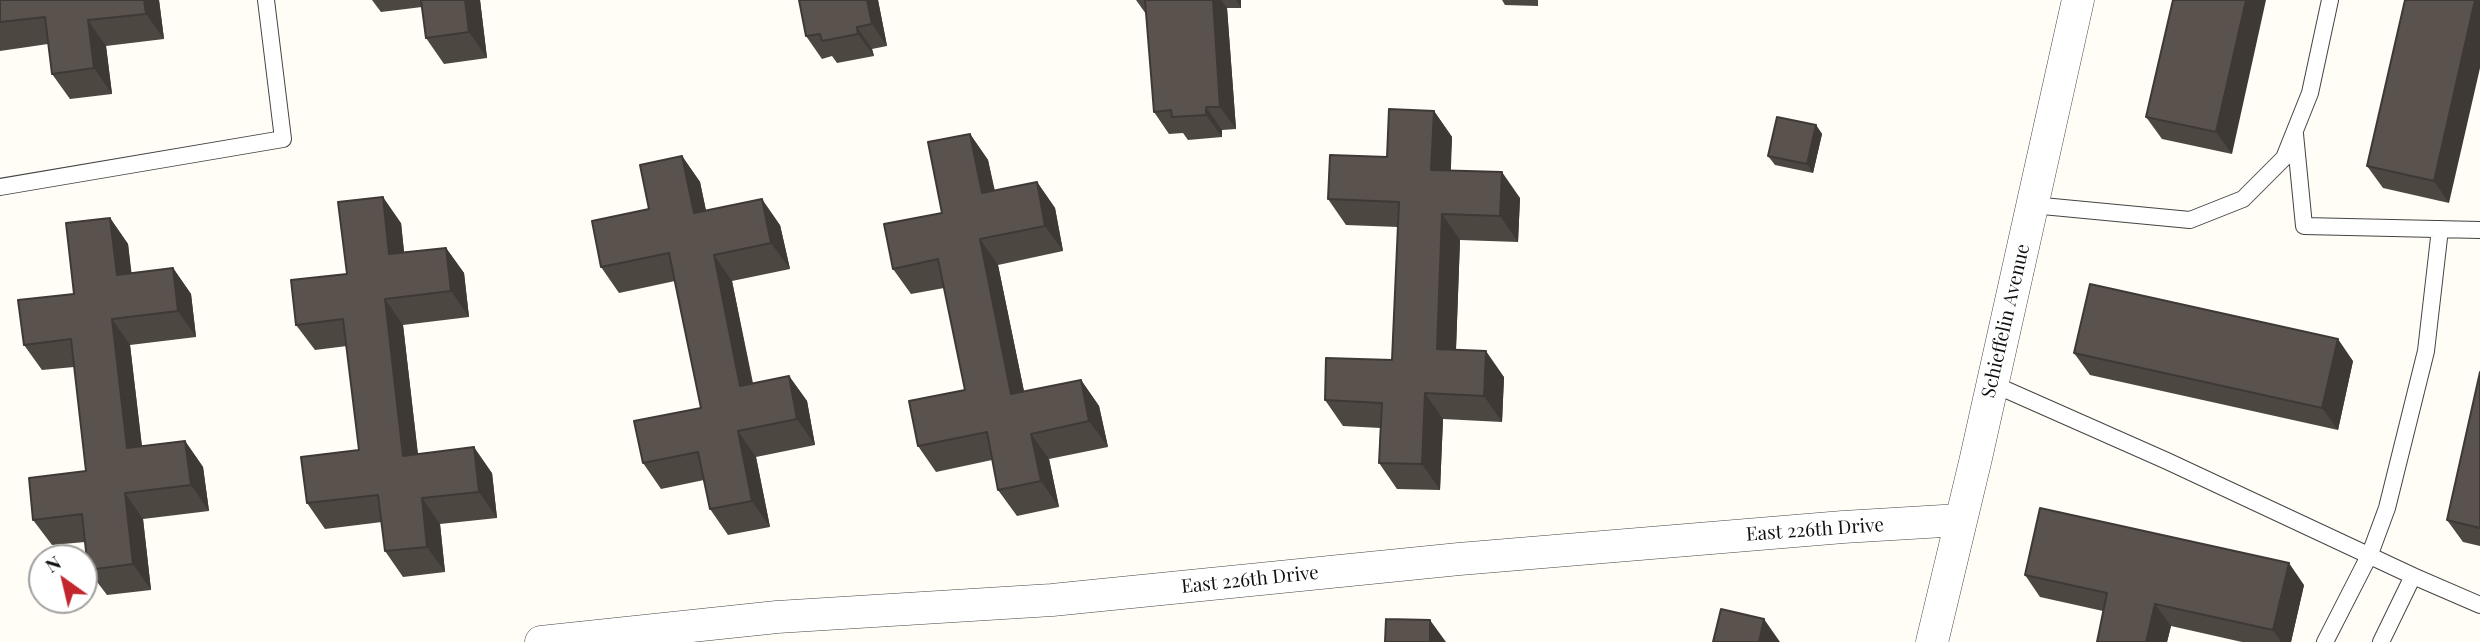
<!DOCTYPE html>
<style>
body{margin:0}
#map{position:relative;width:2480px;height:642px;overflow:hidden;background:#fffdf5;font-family:"Playfair Display",serif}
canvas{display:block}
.north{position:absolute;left:28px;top:544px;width:70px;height:70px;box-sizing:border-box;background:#fff;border:2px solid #a0a0a0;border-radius:50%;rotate:326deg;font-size:19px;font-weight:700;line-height:28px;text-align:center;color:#111}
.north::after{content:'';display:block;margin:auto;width:24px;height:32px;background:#c4262e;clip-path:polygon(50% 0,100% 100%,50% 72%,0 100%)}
</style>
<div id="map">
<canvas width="2480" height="642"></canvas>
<div class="north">N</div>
</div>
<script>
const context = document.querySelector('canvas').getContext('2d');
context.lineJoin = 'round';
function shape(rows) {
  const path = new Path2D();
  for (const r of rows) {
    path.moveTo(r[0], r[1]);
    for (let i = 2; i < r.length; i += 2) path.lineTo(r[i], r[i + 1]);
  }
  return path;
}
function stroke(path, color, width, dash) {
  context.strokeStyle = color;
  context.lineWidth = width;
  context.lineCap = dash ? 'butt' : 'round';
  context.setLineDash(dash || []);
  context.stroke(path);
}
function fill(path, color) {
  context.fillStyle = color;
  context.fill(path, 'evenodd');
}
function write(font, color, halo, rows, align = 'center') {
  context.font = font + ' "Playfair Display",serif';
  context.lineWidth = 7;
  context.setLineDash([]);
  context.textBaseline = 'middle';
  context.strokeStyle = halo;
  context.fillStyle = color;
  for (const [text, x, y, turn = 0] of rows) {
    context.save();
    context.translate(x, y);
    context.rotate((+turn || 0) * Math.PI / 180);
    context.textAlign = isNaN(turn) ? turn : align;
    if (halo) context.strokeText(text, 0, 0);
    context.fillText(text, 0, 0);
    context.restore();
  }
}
const lane = shape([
 [2295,134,2304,226,2480,230],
 [0,187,283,139,266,0],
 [2032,205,2190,220,2243,199,2284,158,2310,93,2330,0],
 [1993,384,2167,461,2413,576],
 [2325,642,2370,554,2387,508,2426,351,2440,229],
 [2381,642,2413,576,2480,605]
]);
const street = shape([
 [541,642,777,617,1052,600,1459,559,1843,527,1960,520],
 [1932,642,1976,458,2078,0]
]);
stroke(lane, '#444', 18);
stroke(street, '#444', 33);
stroke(lane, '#fff', 16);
stroke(street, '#fff', 32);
fill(shape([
 [0,0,159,0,164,39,106,46,112,94,70,99,52,74,48,44,0,51],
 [372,0,480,0,487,58,444,64,426,38,422,7,381,12],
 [799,0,878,0,887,46,872,49,874,56,837,63,832,56,822,59,806,36],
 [1136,0,1241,0,1241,8,1227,8,1236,129,1222,130,1222,137,1188,140,1183,133,1169,134,1154,112,1146,14],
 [1502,0,1538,0,1538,6,1505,5],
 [2173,0,2232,154,2162,139,2146,117],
 [2405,0,2449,203,2383,188,2367,166],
 [1434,111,1452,137,1450,171,1520,198,1518,242,1460,240,1456,350,1504,377,1502,422,1443,419,1440,490,1397,489,1379,463,1380,428,1343,426,1325,400,1392,360,1398,227,1346,225,1328,199,1387,157],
 [1816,125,1822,134,1813,173,1775,165,1768,156],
 [970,134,988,160,995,191,1037,182,1055,208,1063,251,998,265,1024,392,1081,380,1099,406,1108,447,1049,459,1059,507,1017,516,998,490,992,460,936,472,918,446,965,390,944,288,911,294,893,269,942,213],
 [682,156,700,182,706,211,780,225,790,269,732,281,753,383,789,376,807,401,815,445,756,457,770,527,728,535,710,509,704,480,661,489,643,463,701,408,675,281,619,293,601,267,649,209],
 [110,218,128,244,131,273,173,268,191,294,196,337,130,345,142,446,185,441,203,467,209,511,143,519,151,590,107,595,88,570,85,542,52,545,33,520,86,471,74,367,42,370,24,345,74,294],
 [401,223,404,252,446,248,464,273,469,317,403,325,418,454,492,473,497,518,440,524,445,572,403,577,385,551,382,522,325,529,307,503,359,450,347,346,315,350,296,325],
 [2074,353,2353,361,2338,430,2090,375],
 [2480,372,2480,546,2463,542,2447,520],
 [2025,575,2304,585,2291,642,2242,642,2171,626,2167,642,2097,642,2103,611,2040,597]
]), '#4d4742');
fill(shape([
 [144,0,159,0,164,39,146,14],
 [465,0,480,0,487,58,469,32],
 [867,0,878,0,887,46,872,24],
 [1213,0,1221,0,1227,8,1236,129,1220,107],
 [1236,0,1241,0,1241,8],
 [2246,0,2266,0,2232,154,2216,132],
 [2475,0,2480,0,2480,68,2449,203,2434,181],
 [88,20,106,46,112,94,94,68],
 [857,27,872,49,874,56,858,34],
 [1206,107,1222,130,1222,137,1206,115],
 [1434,111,1452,137,1450,196,1431,170],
 [1816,125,1822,134,1813,173,1807,164],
 [970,134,988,160,1000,219,982,193],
 [682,156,700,182,712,239,694,213],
 [1502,172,1520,198,1518,242,1500,216],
 [1037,182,1055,208,1063,251,1045,226],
 [383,197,401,223,407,280,389,254],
 [762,199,780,225,790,269,771,243],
 [1442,214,1460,240,1455,375,1437,349],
 [110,218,128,244,135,301,117,275],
 [980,239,998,265,1030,420,1011,394],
 [446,248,464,273,469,317,451,291],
 [714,255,732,281,758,412,740,386],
 [173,268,191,294,196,337,178,311],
 [385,299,403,325,421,482,403,456],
 [112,319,130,345,145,474,127,448],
 [2338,339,2353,361,2338,430,2322,408],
 [1486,351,1504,377,1502,422,1484,396],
 [789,376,807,401,815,445,797,419],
 [1081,380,1099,406,1108,447,1089,421],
 [1425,393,1443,419,1440,490,1422,464],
 [738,431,756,457,770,527,752,501],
 [1031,434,1049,459,1059,507,1041,481],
 [185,441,203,467,209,511,191,485],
 [474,447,492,473,497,518,479,492],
 [125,493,143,519,151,590,133,564],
 [422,498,440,524,445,572,427,547],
 [2289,563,2304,585,2291,642,2281,642,2273,630],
 [2155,604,2171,626,2167,642,2146,642],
 [1764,619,1780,642,1759,642],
 [1430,620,1446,642,1430,642]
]), '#3f3936');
const building = shape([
 [0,0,144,0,146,14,88,20,94,68,52,74,45,17,0,22,0,0],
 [421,0,465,0,469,32,426,38,421,0],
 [799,0,867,0,872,24,857,27,858,34,822,41,820,34,806,36,799,0],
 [1145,0,1213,0,1220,107,1206,107,1206,115,1172,117,1171,110,1154,112,1145,0],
 [2173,0,2246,0,2216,132,2146,117,2173,0],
 [2405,0,2475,0,2434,181,2367,166,2405,0],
 [1389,109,1434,111,1431,170,1502,172,1500,216,1442,214,1437,349,1486,351,1484,396,1425,393,1422,464,1379,463,1382,403,1325,400,1326,358,1392,360,1399,202,1328,199,1330,155,1387,157,1389,109],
 [1777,117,1816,125,1807,164,1768,156,1777,117],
 [970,134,982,193,1037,182,1045,226,980,239,1011,394,1081,380,1089,421,1031,434,1041,481,998,490,987,432,918,446,909,401,965,390,938,259,893,269,884,224,942,213,928,142,970,134],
 [682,156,694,213,762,199,771,243,714,255,740,386,789,376,797,419,738,431,752,501,710,509,698,452,643,463,634,421,701,408,669,253,601,267,592,221,649,209,640,165,682,156],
 [383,197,389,254,446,248,451,291,385,299,403,456,474,447,479,492,422,498,427,547,385,551,378,495,307,503,301,457,359,450,343,319,296,325,291,280,347,274,338,202,383,197],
 [110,218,117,275,173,268,178,311,112,319,127,448,185,441,191,485,125,493,133,564,88,570,82,514,33,520,29,478,86,471,71,339,24,345,18,300,74,294,66,223,110,218],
 [2090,284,2338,339,2322,408,2074,353,2090,284],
 [2480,372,2480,528,2447,520,2480,372],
 [2040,508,2289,563,2273,630,2155,604,2146,642,2097,642,2107,593,2025,575,2040,508],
 [1721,609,1764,619,1759,642,1713,642,1721,609],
 [1386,619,1430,620,1430,642,1385,642,1386,619]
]);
fill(building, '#5a524d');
stroke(building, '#3f3936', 2);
write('19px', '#111', '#fff', [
 ["Schieffelin Avenue",2006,321,-77],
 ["East 226th Drive",1815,530,-4],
 ["East 226th Drive",1250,580,-6]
]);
</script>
